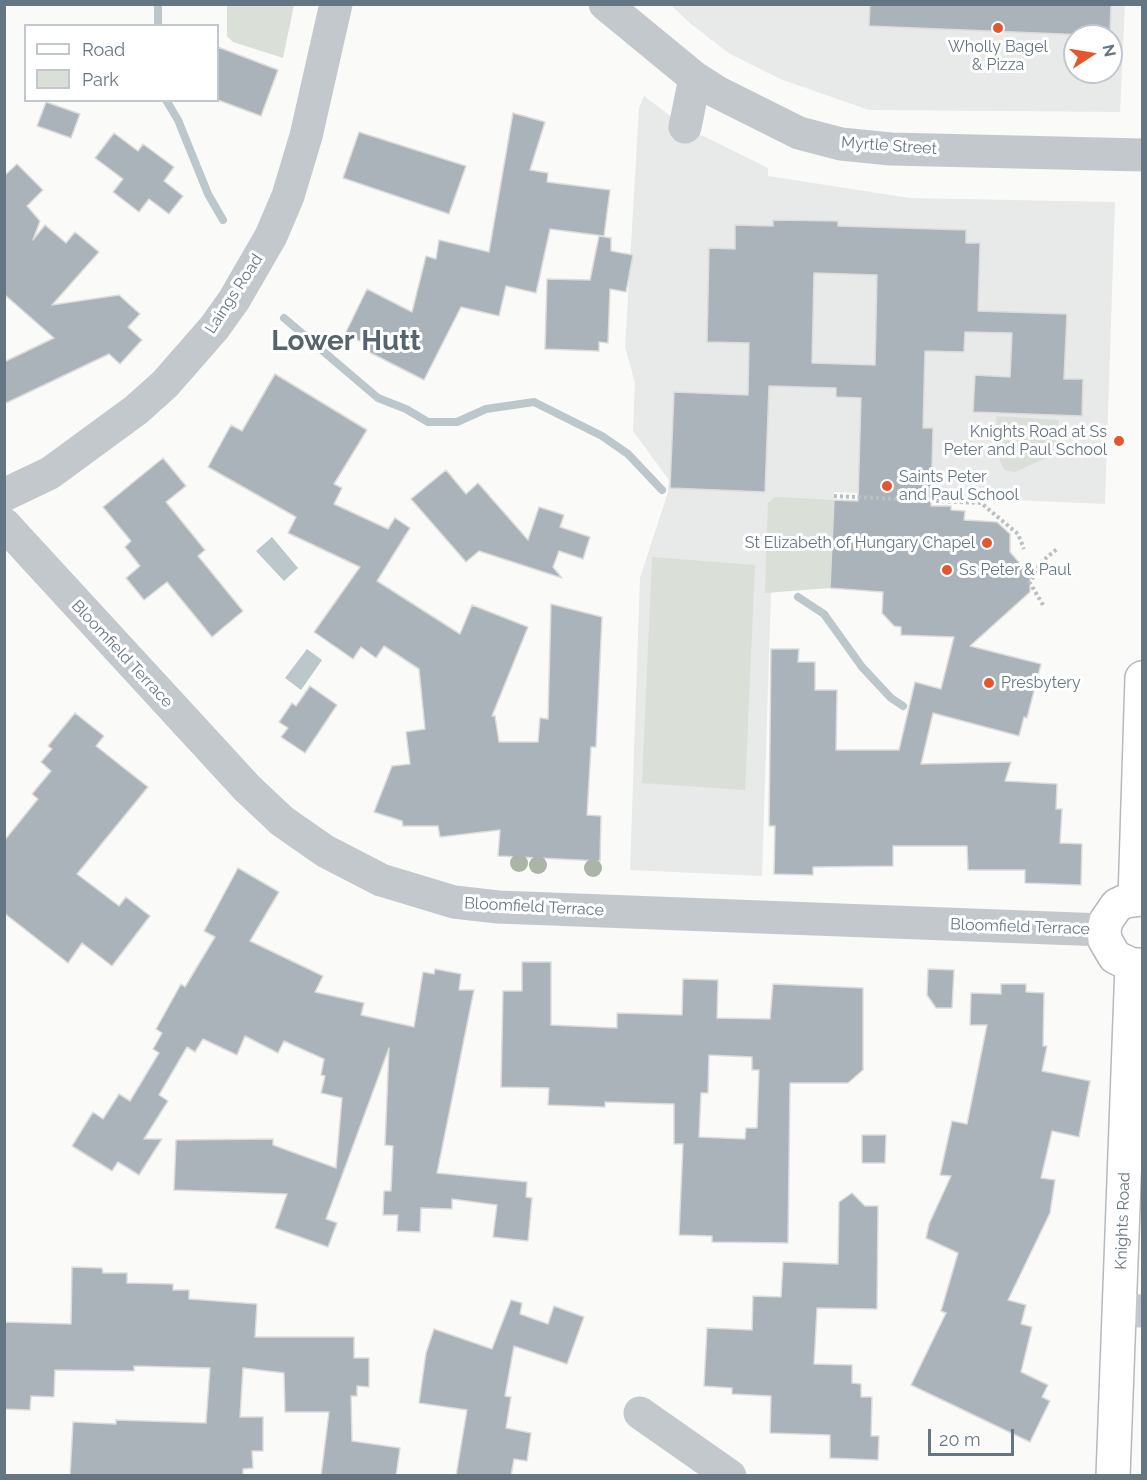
<!DOCTYPE html>
<style>
body{margin:0}
#map{position:relative;width:1147px;height:1480px;overflow:hidden;background:#fafaf8;font-family:Raleway,sans-serif}
canvas{display:block}
.frame{position:absolute;inset:0;border:6px solid #657683;pointer-events:none}
.legend{position:absolute;left:24px;top:24px;width:195px;height:78px;box-sizing:border-box;background:#fff;border:2px solid #c1c8cd;margin:0;padding:8px 10px;list-style:none;font-size:18px;color:#657683}
.legend li{display:flex;align-items:center;gap:12px;height:30px}
.legend b{width:30px;border:2px solid #c1c8cd}
.north{position:absolute;left:1063px;top:24px;width:60px;height:60px;box-sizing:border-box;background:#fff;border:2px solid #c1c8cd;border-radius:50%;rotate:78deg;font-size:16px;font-weight:700;line-height:24px;text-align:center;color:#657683}
.north::after{content:'';display:block;margin:auto;width:21px;height:27px;background:#e4572e;clip-path:polygon(50% 0,100% 100%,50% 72%,0 100%)}
.scale{position:absolute;left:928px;top:1429px;width:86px;height:27px;box-sizing:border-box;border:3px solid #657683;border-top:0;padding-left:8px;font-size:18px;line-height:21px;white-space:nowrap;color:#657683;-webkit-text-stroke:4px #fff;paint-order:stroke}
</style>
<div id="map">
<canvas width="1147" height="1480"></canvas>
<div class="frame"></div>
<ul class="legend">
<li><b style="height:8px;background:#fff"></b>Road</li>
<li><b style="height:16px;background:#dadfd7"></b>Park</li>
</ul>
<div class="north">N</div>
<div class="scale">20 m</div>
</div>
<script>
const context = document.querySelector('canvas').getContext('2d');
context.lineJoin = 'round';
function fill(path, color) {
  context.fillStyle = color;
  context.fill(path, 'evenodd');
}
function shape(rows) {
  const path = new Path2D();
  for (const r of rows) {
    path.moveTo(r[0], r[1]);
    for (let i = 2; i < r.length; i += 2) path.lineTo(r[i], r[i + 1]);
  }
  return path;
}
function stroke(path, color, width, dash) {
  context.strokeStyle = color;
  context.lineWidth = width;
  context.lineCap = dash ? 'butt' : 'round';
  context.setLineDash(dash || []);
  context.stroke(path);
}
function write(font, color, halo, rows, align = 'center') {
  context.font = font + ' Raleway,sans-serif';
  context.lineWidth = 6;
  context.setLineDash([]);
  context.textBaseline = 'middle';
  context.strokeStyle = halo;
  context.fillStyle = color;
  for (const [text, x, y, turn = 0] of rows) {
    context.save();
    context.translate(x, y);
    context.rotate((+turn || 0) * Math.PI / 180);
    context.textAlign = isNaN(turn) ? turn : align;
    if (halo) context.strokeText(text, 0, 0);
    context.fillText(text, 0, 0);
    context.restore();
  }
}
fill(shape([
 [671,5,1125,5,1120,112,869,110,780,79,730,54,691,24],
 [1075,36,1111,36,1111,72,1075,72],
 [644,96,685,127,768,168,768,176,910,198,1115,202,1105,504,834,492,834,500,771,594,762,876,630,870,640,578,668,492,669,480,633,431,635,383,625,347,639,108]
]), '#e8e9e9');
fill(shape([
 [227,5,294,5,283,58,233,42,227,36],
 [996,416,1059,420,1052,455,1015,472,1004,470,998,455],
 [775,497,834,500,830,588,765,593,768,503],
 [652,557,755,565,745,790,642,783]
]), '#dadfd7');
fill(shape([
 [272,537,298,568,284,581,256,551],
 [307,649,322,660,301,690,285,678]
]), '#bbc7cb');
stroke(shape([
 [158,26,158,4],
 [166,100,178,120,208,194,223,220],
 [284,318,378,398,406,409,428,422,457,422,486,409,534,402,602,436,628,454,662,490],
 [798,597,824,614,862,667,891,698,903,706]
]), '#bbc7cb', 8);
const building = shape([
 [870,4,1111,4,1110,36,869,26,870,4],
 [218,47,278,70,261,116,218,100,218,47],
 [46,102,80,114,71,138,37,126,46,102],
 [513,113,545,122,530,170,548,173,547,182,610,190,604,236,550,229,536,293,506,286,499,316,461,307,424,380,365,350,368,345,345,334,367,289,412,312,426,256,436,259,439,240,489,252,513,113],
 [359,132,466,166,449,214,343,178,359,132],
 [114,133,138,151,143,144,174,167,164,181,183,196,169,214,149,199,139,212,113,192,123,179,95,158,114,133],
 [17,164,43,190,27,206,40,221,33,240,45,225,66,243,75,232,99,252,52,305,119,295,140,314,128,327,142,340,120,364,109,354,4,404,4,362,54,338,5,295,4,176,17,164],
 [773,220,838,221,838,226,966,230,966,243,980,243,978,311,1067,314,1064,379,1083,379,1082,416,973,412,975,375,1010,377,1012,333,965,332,964,352,925,351,923,428,933,428,931,506,951,506,951,510,965,511,964,520,997,522,1010,534,1010,552,1030,575,1030,592,970,646,1041,664,1027,718,1024,717,1019,736,933,713,921,764,1011,762,1005,781,1057,784,1056,809,1062,809,1060,843,1082,844,1081,885,1025,883,1025,870,968,870,967,846,893,846,893,866,813,867,813,875,774,874,775,826,769,826,771,649,799,649,798,662,815,662,815,690,837,690,836,750,899,750,915,682,941,689,954,637,901,635,901,627,894,626,882,613,883,592,830,588,834,500,858,501,861,398,836,397,836,388,769,386,765,492,670,488,674,392,748,395,749,343,707,342,709,248,735,249,735,225,773,226,773,220],
 [814,273,877,275,875,365,812,363,814,273],
 [599,236,611,238,611,251,633,255,626,292,610,289,608,343,599,342,599,351,545,349,547,279,590,280,599,236],
 [275,374,367,430,334,484,342,488,334,504,388,529,395,518,410,528,377,581,460,634,472,605,528,627,492,716,495,716,499,742,538,742,540,718,548,719,551,604,602,617,596,747,591,747,587,815,601,816,600,861,498,856,500,830,440,837,438,826,403,826,402,821,374,812,392,766,410,764,406,732,425,729,419,669,384,646,376,658,361,647,353,659,314,632,360,567,288,533,296,517,208,467,231,425,242,431,275,374],
 [163,458,186,486,166,502,205,550,198,556,243,611,212,637,167,582,144,600,126,578,140,566,125,547,131,541,103,507,163,458],
 [446,470,466,494,478,483,528,540,539,507,564,515,560,527,590,537,583,559,559,551,553,567,562,578,479,551,466,562,411,499,446,470],
 [310,686,337,705,305,753,281,737,288,728,279,722,292,703,296,706,310,686],
 [75,713,104,736,96,746,148,787,77,874,119,906,126,897,150,916,112,966,82,943,68,963,4,913,4,841,38,799,32,794,51,771,41,762,52,749,48,746,75,713],
 [238,868,279,892,250,941,323,976,315,992,364,1003,361,1015,414,1027,423,972,434,974,435,969,461,974,459,990,474,990,437,1173,527,1182,526,1197,532,1198,528,1241,493,1237,497,1205,452,1199,452,1209,421,1208,420,1232,397,1231,398,1215,383,1215,384,1191,391,1191,393,1146,385,1145,389,1048,326,1219,337,1223,328,1247,275,1228,287,1194,174,1190,176,1140,273,1139,273,1145,336,1168,342,1098,321,1093,325,1076,321,1075,324,1059,284,1041,278,1053,245,1036,237,1055,203,1039,195,1052,187,1047,159,1095,168,1101,144,1139,162,1139,139,1175,118,1162,112,1171,72,1146,93,1112,103,1119,119,1094,130,1101,159,1053,153,1049,162,1033,156,1029,181,984,185,987,215,937,204,931,238,868],
 [522,962,551,962,551,1025,617,1028,617,1013,682,1015,683,979,718,980,717,1018,770,1019,773,984,863,988,863,1070,848,1083,790,1083,788,1243,712,1242,712,1236,679,1235,683,1144,674,1144,674,1104,605,1102,605,1107,548,1105,549,1088,501,1087,503,991,522,991,522,962],
 [709,1055,752,1057,752,1070,759,1070,757,1128,746,1128,745,1139,699,1137,701,1093,708,1093,709,1055],
 [928,969,954,970,952,1008,936,1008,927,995,928,969],
 [1001,984,1026,984,1026,992,1044,993,1043,1046,1047,1046,1042,1071,1090,1081,1079,1137,1052,1131,1041,1178,1055,1180,1050,1213,1008,1300,1026,1305,1021,1324,1032,1327,1021,1372,1048,1385,1042,1397,1050,1401,1030,1442,911,1385,946,1313,941,1311,958,1253,926,1238,929,1224,951,1176,940,1175,952,1121,967,1124,987,1025,970,1025,971,993,1001,994,1001,984],
 [862,1135,886,1135,885,1163,862,1163,862,1135],
 [852,1193,865,1206,878,1206,877,1309,817,1308,814,1364,852,1365,852,1383,861,1384,861,1397,872,1397,871,1436,879,1436,878,1460,830,1458,830,1435,770,1433,771,1396,732,1394,732,1388,704,1386,707,1328,752,1330,753,1296,781,1297,783,1262,838,1264,839,1202,852,1193],
 [72,1267,102,1268,103,1273,127,1273,127,1283,173,1284,173,1290,189,1290,189,1299,257,1304,255,1337,354,1337,354,1358,369,1358,369,1387,357,1386,357,1396,351,1396,352,1441,400,1448,396,1476,321,1476,329,1412,285,1412,284,1373,243,1368,240,1417,263,1417,263,1451,252,1451,253,1468,243,1469,243,1476,70,1476,73,1422,116,1424,116,1420,206,1423,210,1368,134,1366,134,1371,55,1370,54,1397,31,1396,30,1410,4,1409,4,1322,71,1324,72,1267],
 [511,1300,522,1303,520,1314,548,1324,554,1306,584,1317,567,1364,514,1346,505,1396,511,1397,506,1428,531,1433,527,1461,514,1459,511,1476,456,1476,467,1410,419,1403,426,1353,434,1329,492,1349,511,1300]
]);
fill(building, '#aab3b9');
stroke(building, '#dcdcda', 1.5);
const major = shape([
 [1135,899,1142,678],
 [1142,899,1126,901,1117,905,1106,921,1104,930,1105,940,1115,957,1132,965,1142,965],
 [1113,1476,1132,965]
]);
stroke(major, '#b5babe', 36);
stroke(shape([
 [834,496,981,503,1018,534,1024,549],
 [1043,605,1030,583,1040,563,1057,549]
]), '#bbbfc2', 4, [3, 3]);
stroke(shape([
 [605,4,695,78,717,92,799,133,841,144,891,149,1142,155],
 [685,127,695,78],
 [4,495,50,473,136,410,165,384,214,328,234,300,271,236,288,196,306,136,336,4],
 [4,524,247,788,282,821,325,851,381,880,454,902,498,907,1104,930],
 [1120,1310,1142,1311],
 [640,1413,730,1476]
]), '#c3c8cc', 33);
stroke(major, '#fff', 33);
context.fillStyle = '#aab4a7';
for (const [x, y] of [
 [519,863],
 [538,865],
 [593,868]
]) {
  context.beginPath();
  context.arc(x, y, 9, 0, 2 * Math.PI);
  context.fill();
}
for (const [x, y, r, color] of [
 [998,28,6,"#e4572e"],
 [1119,441,6,"#e4572e"],
 [887,486,6,"#e4572e"],
 [987,543,6,"#e4572e"],
 [947,570,6,"#e4572e"],
 [989,683,6,"#e4572e"]
]) {
  const dot = new Path2D();
  dot.arc(x, y, r, 0, 2 * Math.PI);
  context.fillStyle = color;
  context.fill(dot);
  stroke(dot, '#fff', 2);
}
write('16px', '#657683', '#fff', [
 ["Wholly Bagel",998,47,"center"],
 ["& Pizza",998,65,"center"],
 ["Knights Road at Ss",1107,432,"right"],
 ["Peter and Paul School",1107,450,"right"],
 ["Saints Peter",899,477],
 ["and Paul School",899,495],
 ["St Elizabeth of Hungary Chapel",975,543,"right"],
 ["Ss Peter & Paul",959,570],
 ["Presbytery",1001,683]
], 'left');
write('16px', '#657683', '#fff', [
 ["Myrtle Street",889,146,4],
 ["Laings Road",234,294,-57],
 ["Bloomfield Terrace",122,654,47],
 ["Bloomfield Terrace",534,907,3],
 ["Bloomfield Terrace",1020,927,2],
 ["Knights Road",1123,1221,-88]
]);
write('bold 28px', '#57646e', '#fff', [
 ["Lower Hutt",346,342]
]);
</script>
